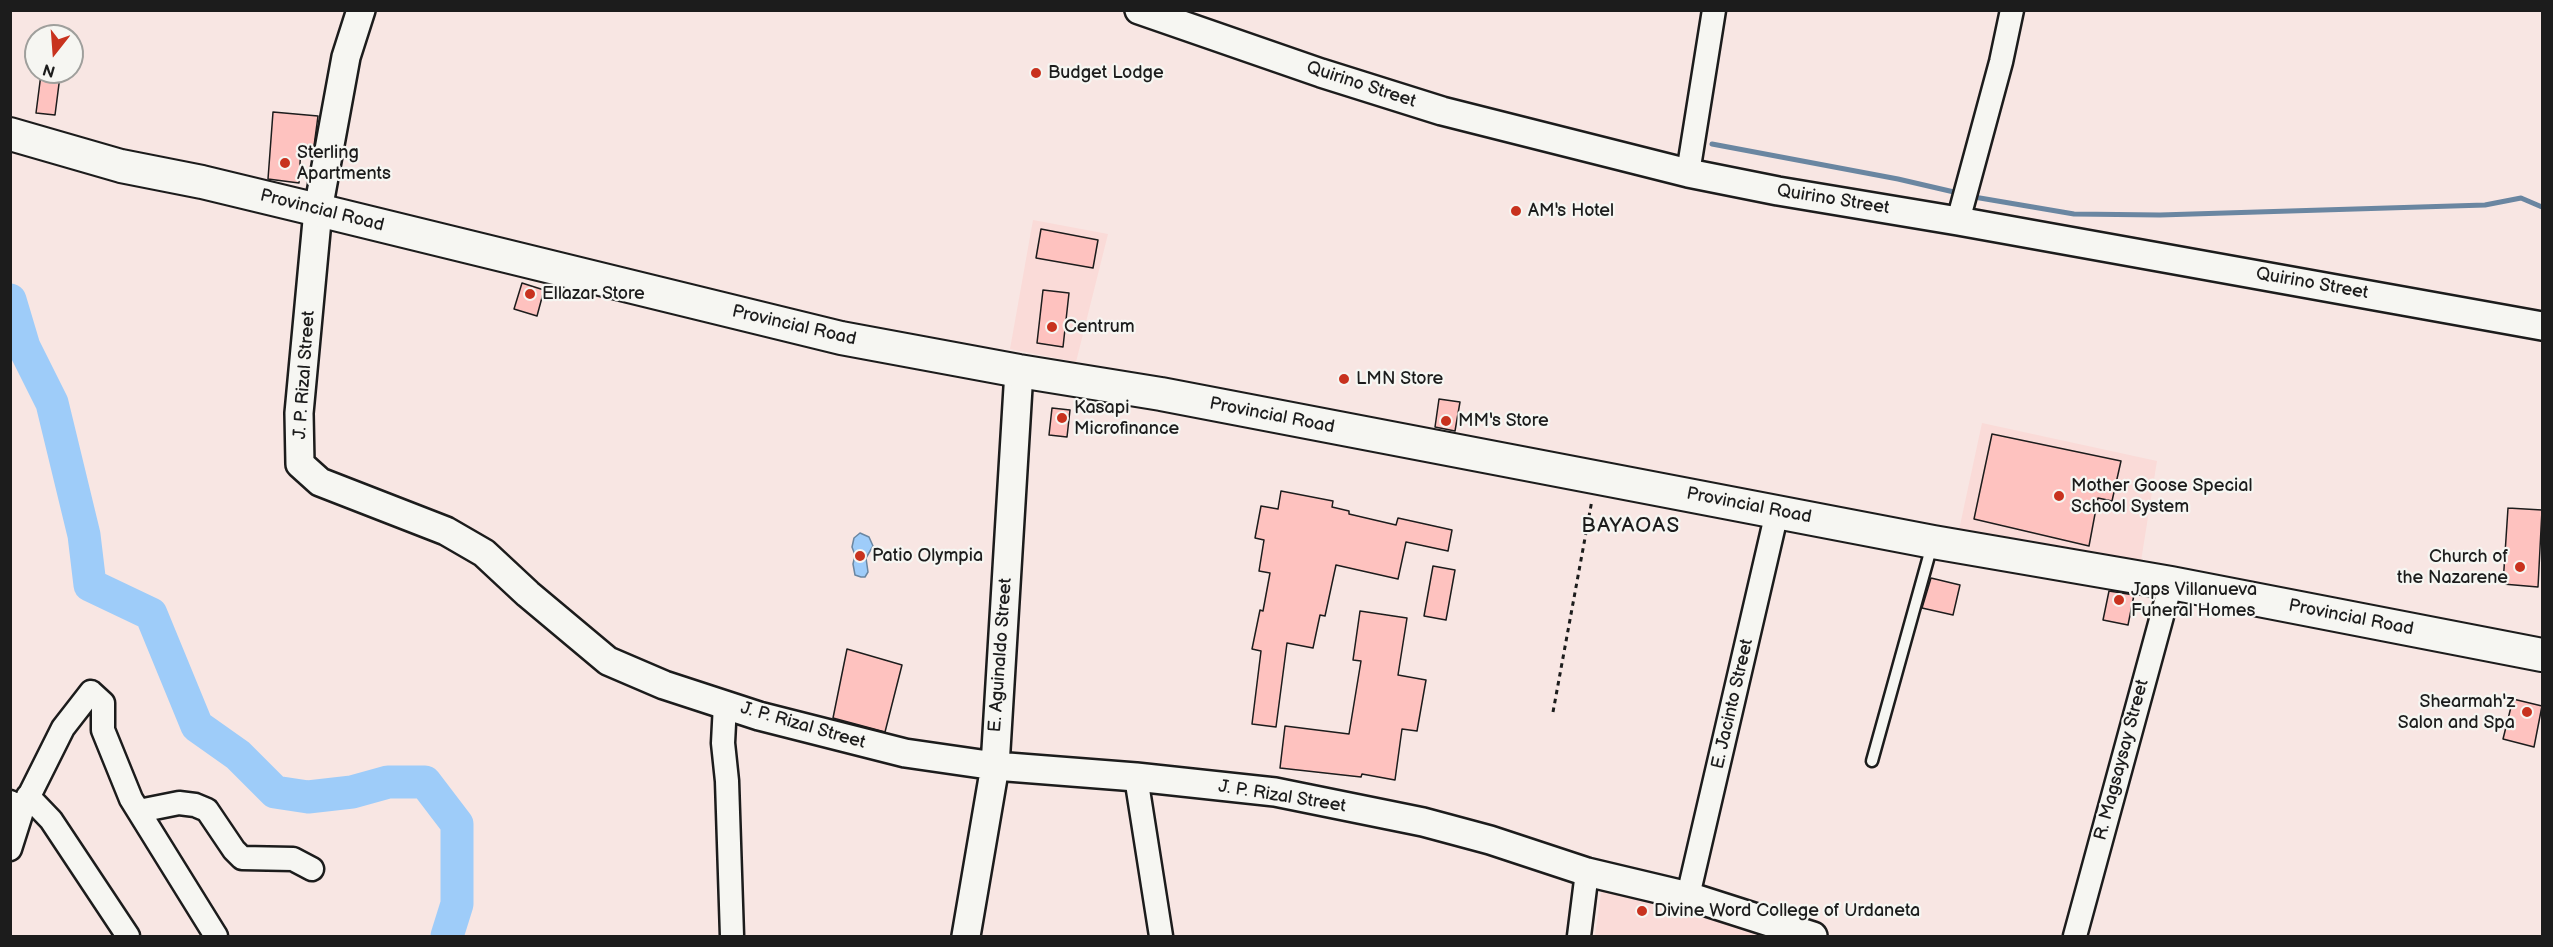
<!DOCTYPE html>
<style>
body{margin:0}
#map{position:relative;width:2553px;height:947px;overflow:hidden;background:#f8e6e3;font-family:"Balsamiq Sans",sans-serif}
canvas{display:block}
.frame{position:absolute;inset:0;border:12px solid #1c1c1c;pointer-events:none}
.north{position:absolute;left:24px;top:24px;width:60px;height:60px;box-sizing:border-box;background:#f6f6f2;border:2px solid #9f9f9c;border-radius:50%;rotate:197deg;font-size:16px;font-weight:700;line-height:24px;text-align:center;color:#1c1c1c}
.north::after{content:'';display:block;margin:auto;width:21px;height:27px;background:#c8321e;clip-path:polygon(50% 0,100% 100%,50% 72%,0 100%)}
</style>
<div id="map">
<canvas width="2553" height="947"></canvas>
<div class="frame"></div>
<div class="north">N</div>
</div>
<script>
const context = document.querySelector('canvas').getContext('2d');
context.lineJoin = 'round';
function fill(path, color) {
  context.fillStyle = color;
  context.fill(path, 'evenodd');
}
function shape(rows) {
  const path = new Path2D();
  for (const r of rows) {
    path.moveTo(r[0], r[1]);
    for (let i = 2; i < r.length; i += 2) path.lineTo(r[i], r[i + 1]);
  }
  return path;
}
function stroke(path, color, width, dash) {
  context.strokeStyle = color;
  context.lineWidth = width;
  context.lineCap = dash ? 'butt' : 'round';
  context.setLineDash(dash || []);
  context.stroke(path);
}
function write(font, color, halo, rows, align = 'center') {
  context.font = font + ' "Balsamiq Sans",sans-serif';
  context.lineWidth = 4.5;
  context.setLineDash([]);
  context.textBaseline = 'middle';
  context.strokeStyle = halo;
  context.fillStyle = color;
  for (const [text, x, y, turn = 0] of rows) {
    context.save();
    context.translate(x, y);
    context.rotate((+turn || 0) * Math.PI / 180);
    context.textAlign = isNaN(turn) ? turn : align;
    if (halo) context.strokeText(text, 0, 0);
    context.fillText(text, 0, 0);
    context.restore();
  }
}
fill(shape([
 [1033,220,1108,234,1076,362,1010,349],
 [1982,423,2157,461,2141,561,1959,530],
 [1602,886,1769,936,1595,936]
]), '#fadbd8');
const water = shape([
 [860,533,869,537,873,546,866,558,868,572,865,577,861,577,855,575,853,564,855,555,852,547,854,538,860,533]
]);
fill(water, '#9eccf9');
stroke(water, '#6a86a1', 1.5);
stroke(shape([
 [1712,144,1898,179,1954,192],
 [1974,197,2074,214,2160,215,2485,205,2521,198,2542,207]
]), '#6a86a1', 5);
stroke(shape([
 [10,300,24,347,52,403,84,535,90,585,151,614,197,726,238,755,275,792,308,797,352,792,388,782,425,782,457,824,457,904,447,936]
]), '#9eccf9', 33);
const building = shape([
 [41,74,60,76,55,115,36,113,41,74],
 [273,112,318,116,314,146,301,145,299,183,268,179,273,112],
 [1041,229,1098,240,1093,268,1036,258,1041,229],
 [522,283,544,290,537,316,514,309,522,283],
 [1043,290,1069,293,1063,347,1037,343,1043,290],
 [1439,399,1460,402,1455,431,1435,427,1439,399],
 [1052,408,1070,410,1067,437,1049,435,1052,408],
 [1992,434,2121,461,2112,501,2098,498,2089,546,1974,519,1992,434],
 [1281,491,1333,501,1332,507,1349,511,1349,514,1396,525,1398,518,1452,530,1448,551,1406,542,1398,579,1336,565,1325,616,1320,615,1313,648,1287,643,1276,727,1252,724,1261,651,1252,649,1260,610,1263,611,1270,573,1259,571,1264,540,1255,538,1261,506,1278,509,1281,491],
 [2508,508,2542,510,2538,587,2503,584,2508,508],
 [1433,566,1455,570,1446,620,1424,616,1433,566],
 [1931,578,1960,585,1953,615,1922,608,1931,578],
 [2109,591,2134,595,2128,625,2103,620,2109,591],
 [1360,611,1407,618,1398,675,1426,680,1417,731,1402,729,1395,780,1362,774,1361,777,1280,768,1285,726,1349,734,1361,661,1353,660,1360,611],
 [847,649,902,665,885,732,833,718,847,649],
 [2513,699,2542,706,2534,747,2503,739,2513,699]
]);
fill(building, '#fec2bf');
stroke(building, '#1c1c1c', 1.5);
const service = shape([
 [1872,761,1932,545]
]);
const minor = shape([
 [1688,173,1714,10],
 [1958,221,2001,62,2012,10],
 [725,704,723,743,727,781,732,936],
 [1136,777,1161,936],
 [28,796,51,820,128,936],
 [10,802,23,808,10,849],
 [23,808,63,728,91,692,103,703,103,730,131,799,216,936],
 [139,811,179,803,195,805,207,810,234,850,242,858,293,859,312,869],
 [1688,896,1777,512],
 [1579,936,1587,872],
 [2075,936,2171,583]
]);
const tertiary = shape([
 [361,10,346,57,318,210,299,413,300,464,320,482,446,531,484,553,528,594,608,661,664,685,759,716,905,753,995,766,1136,777,1275,792,1423,822,1490,840,1587,872,1688,896,1813,936],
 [1139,10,1321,73,1442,111,1688,173,1778,191,1958,221,2542,326],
 [966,936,995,766,1019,371]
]);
const secondary = shape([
 [10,134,121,166,202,182,318,210,841,338,1019,371,1161,394,1933,542,2171,583,2542,655]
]);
stroke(service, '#1c1c1c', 15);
stroke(minor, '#1c1c1c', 27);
stroke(tertiary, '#1c1c1c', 32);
stroke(secondary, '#1c1c1c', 36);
stroke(shape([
 [1553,712,1592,500]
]), '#1c1c1c', 3, [4.5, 4.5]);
stroke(service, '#f6f6f2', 10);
stroke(minor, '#f6f6f2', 22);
stroke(tertiary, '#f6f6f2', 27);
stroke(secondary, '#f6f6f2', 32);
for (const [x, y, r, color] of [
 [1036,73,6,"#c8321e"],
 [285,163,6,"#c8321e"],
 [1516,211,6,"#c8321e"],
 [530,294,6,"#c8321e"],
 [1052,327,6,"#c8321e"],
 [1344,379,6,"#c8321e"],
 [1062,418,6,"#c8321e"],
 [1446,421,6,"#c8321e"],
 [2059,496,6,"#c8321e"],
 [860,556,6,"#c8321e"],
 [2520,567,6,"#c8321e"],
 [2119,600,6,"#c8321e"],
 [2527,712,6,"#c8321e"],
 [1642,911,6,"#c8321e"]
]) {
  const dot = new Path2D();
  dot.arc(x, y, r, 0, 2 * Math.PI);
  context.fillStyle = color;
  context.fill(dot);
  stroke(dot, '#f6f6f2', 2);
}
write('18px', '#1c1c1c', '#f6f6f2', [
 ["Budget Lodge",1048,73],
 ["Sterling",297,153],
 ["Apartments",297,174],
 ["AM's Hotel",1528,211],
 ["Ellazar Store",542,294],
 ["Centrum",1064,327],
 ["LMN Store",1356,379],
 ["Kasapi",1074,408],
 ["Microfinance",1074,429],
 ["MM's Store",1458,421],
 ["Mother Goose Special",2071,486],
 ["School System",2071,507],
 ["Patio Olympia",872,556],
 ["Church of",2508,557,"right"],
 ["the Nazarene",2508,578,"right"],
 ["Japs Villanueva",2131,590],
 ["Funeral Homes",2131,611],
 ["Shearmah'z",2515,702,"right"],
 ["Salon and Spa",2515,723,"right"],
 ["Divine Word College of Urdaneta",1654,911]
], 'left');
write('18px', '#1c1c1c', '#f6f6f2', [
 ["Quirino Street",1361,85,18],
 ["Quirino Street",1833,200,9],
 ["Provincial Road",322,211,14],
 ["Quirino Street",2312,284,10],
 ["Provincial Road",794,326,13],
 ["J. P. Rizal Street",305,375,-86],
 ["Provincial Road",1272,416,11],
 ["Provincial Road",1749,506,11],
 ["Provincial Road",2351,618,11],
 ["E. Aguinaldo Street",1001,655,-86],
 ["E. Jacinto Street",1733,704,-77],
 ["J. P. Rizal Street",803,726,16],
 ["R. Magsaysay Street",2122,760,-75],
 ["J. P. Rizal Street",1282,797,9]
]);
context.letterSpacing = '1.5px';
write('21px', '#1c1c1c', '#f6f6f2', [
 ["BAYAOAS",1631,527]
]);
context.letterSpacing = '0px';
</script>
